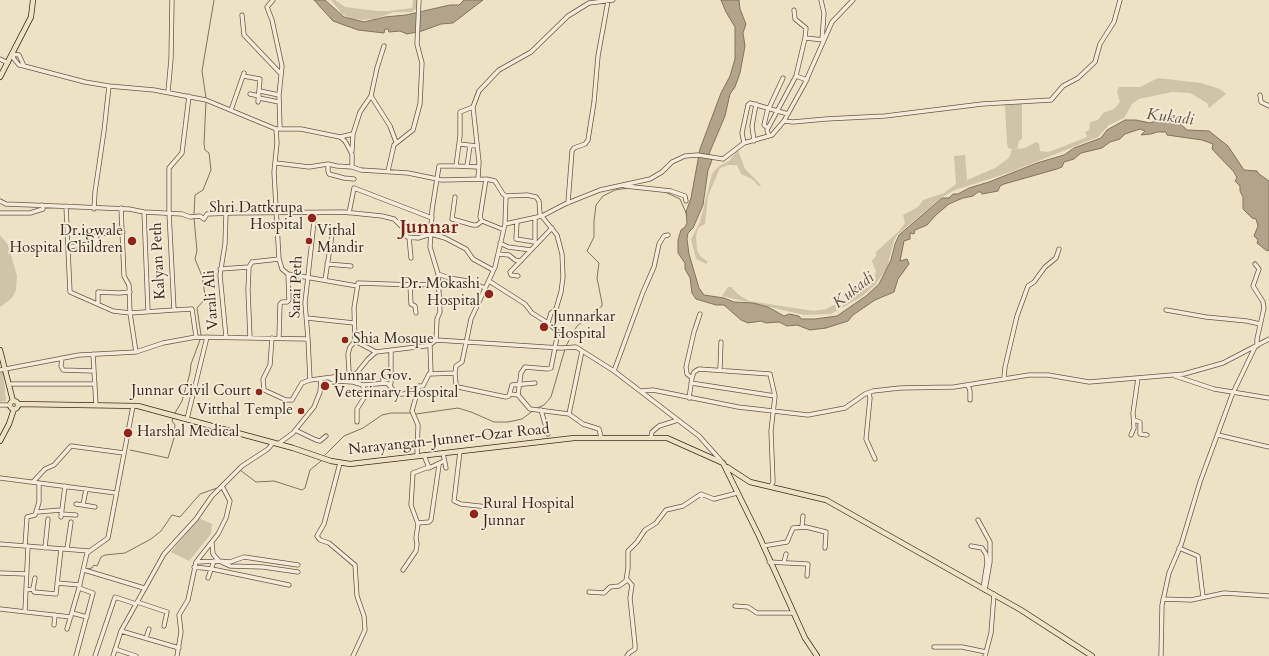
<!DOCTYPE html>
<style>
body{margin:0}
canvas{display:block;background:#eee2c4}
</style>
<canvas width="1269" height="656"></canvas>
<script>
const context = document.querySelector('canvas').getContext('2d');
context.lineJoin = 'round';
function fill(path, color) {
  context.fillStyle = color;
  context.fill(path, 'evenodd');
}
function shape(rows) {
  const path = new Path2D();
  for (const r of rows) {
    if (r.length === 3) {
      path.moveTo(r[0] + r[2], r[1]);
      path.arc(r[0], r[1], r[2], 0, 2 * Math.PI);
      continue;
    }
    path.moveTo(r[0], r[1]);
    for (let i = 2; i < r.length; i += 2) path.lineTo(r[i], r[i + 1]);
  }
  return path;
}
function stroke(path, color, width, dash) {
  context.strokeStyle = color;
  context.lineWidth = width;
  context.lineCap = dash ? 'butt' : 'round';
  context.setLineDash(dash || []);
  context.stroke(path);
}
function write(font, color, halo, rows, align = 'center') {
  context.font = font + ' Cardo,serif';
  context.lineWidth = 3.5;
  context.setLineDash([]);
  context.textBaseline = 'middle';
  context.strokeStyle = halo;
  context.fillStyle = color;
  for (const [text, x, y, turn = 0] of rows) {
    context.save();
    context.translate(x, y);
    context.rotate((+turn || 0) * Math.PI / 180);
    context.textAlign = isNaN(turn) ? turn : align;
    if (halo) context.strokeText(text, 0, 0);
    context.fillText(text, 0, 0);
    context.restore();
  }
}
fill(shape([
 [331,0,335,0,345,7,377,11,389,11,412,8,413,0,416,0,418,4,416,9,412,12,394,12,374,19,361,20,352,19,342,14],
 [1158,78,1201,83,1220,89,1226,94,1209,108,1207,103,1190,93,1172,92,1139,99,1132,104,1124,118,1109,125,1098,137,1011,172,955,190,942,197,897,235,894,241,887,268,875,285,861,297,831,314,804,315,722,296,728,287,731,287,739,295,749,301,814,311,826,309,855,295,874,279,876,272,872,261,876,256,876,252,900,230,905,223,903,215,918,207,923,200,944,193,956,184,954,156,965,155,967,180,995,168,1009,158,1012,149,1008,148,1007,144,1005,105,1022,104,1022,139,1019,141,1017,149,1025,148,1036,142,1039,144,1040,151,1047,152,1057,149,1087,137,1085,132,1089,130,1090,122,1098,120,1103,113,1114,109,1120,102,1117,91,1119,87,1140,87],
 [738,150,745,169,761,185,759,186,752,179,741,174,737,165,729,165,720,168,708,196,705,224,698,228,696,237,697,250,700,256,708,262,706,264,696,259,691,239,700,222,712,174,719,166,729,161],
 [0,235,8,245,17,276,16,290,12,298,0,307],
 [3,372,6,401,0,402,0,373],
 [199,518,212,524,211,534,189,561,171,552]
]), '#cfc3a8');
const water = shape([
 [314,0,325,0,344,17,364,22,385,17,406,15,450,5,459,5,464,0,483,0,453,23,441,24,422,31,407,34,400,31,389,32,388,29,385,29,384,33,358,30,333,21,314,0],
 [721,0,739,0,740,9,746,24,743,33,745,46,740,73,735,87,730,94,725,116,709,154,712,160,708,170,703,205,693,228,688,233,687,239,689,254,699,288,704,295,724,298,734,302,753,303,768,307,784,316,789,314,799,316,801,319,815,319,837,316,866,296,879,284,891,260,895,244,899,235,942,198,949,198,953,194,958,194,969,188,989,182,1037,163,1064,155,1074,148,1101,138,1107,130,1125,120,1136,120,1150,123,1156,121,1174,123,1177,121,1187,130,1209,131,1228,146,1244,170,1257,171,1259,174,1269,181,1269,250,1267,251,1257,243,1258,240,1254,236,1258,226,1256,219,1252,218,1243,209,1243,197,1240,191,1240,186,1235,181,1237,178,1234,172,1212,149,1213,144,1202,140,1167,135,1166,132,1157,132,1151,134,1141,135,1145,131,1140,129,1125,134,1120,139,1110,142,1102,148,1081,153,1074,159,1064,162,1062,167,1057,169,1004,184,1000,186,998,191,982,194,981,192,978,192,973,196,963,198,949,204,936,215,927,225,915,230,914,234,910,233,910,239,904,241,900,261,907,259,909,264,898,279,894,292,875,300,853,315,848,321,826,328,810,330,797,325,787,326,779,322,766,323,761,321,748,323,741,320,724,305,716,305,696,299,692,293,690,278,685,269,685,263,678,253,678,240,681,230,685,227,687,223,686,212,691,198,700,149,721,93,730,76,735,59,735,27,726,12,721,0]
]);
fill(water, '#b1a48b');
stroke(water, '#81745f', 1);
stroke(shape([
 [206,98,202,71,214,0],
 [665,192,680,199,687,215],
 [194,214,195,195,203,190,211,170,209,153,205,150,204,144,206,101],
 [194,218,197,251,195,259,202,276,205,295,205,299,197,308,201,335],
 [566,346,577,326,602,306,602,303,597,278,599,263,587,251,594,237,594,221,596,205,603,196,615,190,628,188],
 [537,408,544,405,551,397,565,349],
 [175,413,182,401,190,373,191,364,200,340],
 [416,414,458,408,471,412,494,422,508,422,522,419,534,410],
 [130,450,168,458,174,438,175,425,172,421,173,418],
 [325,455,344,436,363,428,382,415,391,413,410,413],
 [240,470,256,482,274,481,302,490,305,488,310,470,321,461],
 [87,569,92,568,94,565,97,566,101,557,105,555,125,553,151,539,161,531,172,515,180,517,200,494,217,488,229,477]
]), '#81745f', 1);
const minor = shape([
 [273,0,267,7,272,20,282,66,279,95,280,128],
 [821,0,824,13,822,40],
 [794,10,795,19,806,28,805,38],
 [242,15,244,35,281,74],
 [0,59,8,63],
 [24,66,19,55,12,54,14,59,19,65,24,66,85,82,109,86,154,90,206,100,276,129,277,143,274,172,279,259,282,269,288,274,357,286],
 [243,76,260,79,258,102],
 [796,76,805,38,824,40],
 [260,91,279,95],
 [168,92,171,59,172,0],
 [250,94,259,96],
 [1260,95,1261,102,1269,106],
 [189,96,182,153,169,168,169,212,174,310,192,309,196,337],
 [371,96,377,68,384,46],
 [259,98,279,102],
 [473,107,479,162,478,179],
 [768,108,764,125,768,128],
 [769,108,783,78],
 [231,110,244,73],
 [784,121,793,122,826,119,885,116,982,104,1051,100,1063,86,1078,78,1095,62,1100,44,1114,22,1120,0],
 [276,129,301,129,340,137,345,141,352,154,352,167,361,170,408,173,442,180,486,179,495,181,503,194,506,196,527,195,536,197,539,201,540,214,557,235,562,254,563,277,561,292,556,309,551,313,548,323],
 [769,136,767,130,796,76,807,80],
 [340,137,353,134,360,112,371,96,390,126,396,142],
 [754,141,752,126,756,104],
 [744,143,742,133,748,105,750,103,788,114],
 [459,144,477,146],
 [352,151,353,134],
 [276,163,309,167,328,164],
 [456,166,478,167],
 [467,166,470,146],
 [352,167,337,166,328,164,328,171,329,174,344,178,354,179],
 [388,171,394,145,413,130,420,104,422,63,417,44,419,0],
 [486,179,480,217,482,221,502,229],
 [625,186,671,191,685,196,686,201],
 [455,197,452,219,473,225,477,225,482,221],
 [0,201,6,204,129,209,144,212,182,214,190,217,200,216,204,219,207,214,234,213,343,212,382,216,394,219,403,228,407,237,418,238,431,234,445,238,466,249,473,259,493,270],
 [568,203,572,151,574,148,585,144,588,140,594,102,598,56,608,1],
 [66,206,70,292,113,311,130,313,129,285,124,276,121,208],
 [94,209,95,192,104,131,109,86],
 [144,212,148,311],
 [0,213,30,213,43,209,42,205],
 [226,213,225,244,220,275,226,337],
 [349,213,354,188,432,218],
 [517,222,516,239,535,242],
 [505,224,506,196],
 [409,237,411,258],
 [500,243,508,247,531,250],
 [535,243,535,218],
 [68,247,96,243,97,234,123,232],
 [498,254,509,255,515,260,521,261],
 [327,264,351,266],
 [1255,264,1259,269,1253,286,1263,302,1264,308,1257,339,1257,346],
 [249,267,248,290,250,338],
 [220,269,249,267,252,262,279,259],
 [438,274,449,278,468,281,485,288],
 [518,276,511,275,510,272,552,228],
 [325,280,332,235],
 [489,281,525,304,532,313,548,323,558,332,551,368,548,369,525,367,521,373,518,395,510,394],
 [410,285,411,304,415,306,416,313],
 [98,304,98,292,119,293,130,292],
 [1166,310,1206,317,1247,321,1260,324],
 [307,318,354,323],
 [272,338,270,365,263,379,264,390,286,400,292,400,302,383,310,380],
 [279,338,280,304,282,302,287,302,289,300,288,274],
 [308,339,305,303,315,213],
 [436,340,437,319,440,312,438,274,430,247,432,210,439,166,456,166,460,136,460,112,473,107,479,91,499,70,531,52,568,16,589,3,613,0],
 [430,345,431,374],
 [582,351,569,414,583,424,599,429,601,437],
 [136,352,130,313,174,310],
 [376,352,355,341,354,308,358,283,414,285,439,284],
 [93,354,96,405],
 [62,358,61,366,63,370,94,371],
 [720,369,721,342],
 [0,370,79,355,136,352,163,343,196,337,308,339,310,380,356,374,368,359,376,352,425,346,430,345,436,340,561,348,576,347,614,371,678,420],
 [614,371,643,292,654,267,659,244,664,236,668,235],
 [455,373,456,384,458,387,506,397,509,396,512,385,535,383],
 [1175,376,1214,389,1269,398],
 [383,377,383,383],
 [329,378,335,381,353,382,363,385,387,383,397,394,404,394,419,387],
 [692,378,694,372,699,369,770,374,775,396,771,431,773,482,771,486],
 [1004,378,1005,367,1017,316,1028,286,1034,282,1045,267,1056,258,1059,249],
 [353,382,352,375,349,371,348,354,350,347,355,341],
 [691,383,775,396],
 [9,384,95,384],
 [968,385,970,391,970,400],
 [390,386,391,383,391,351],
 [641,391,653,390,738,407,808,415,845,408,865,394,873,391,900,388,954,387,1029,375,1048,375,1089,382,1184,374,1223,363,1269,339],
 [869,393,870,398,866,439,875,459],
 [518,395,530,409,569,414],
 [689,398,692,378,687,374,686,367,694,332,700,314],
 [0,405,10,405],
 [541,410,548,434],
 [187,419,207,337],
 [1134,420,1140,422,1140,434,1147,435],
 [357,422,357,409,364,398,363,385],
 [295,430,316,440,320,441,326,436],
 [1131,435,1134,428,1133,413,1138,378],
 [1218,435,1269,447],
 [651,437,652,432,659,426,678,420,699,436,723,463],
 [278,444,293,433,314,407,320,392,321,379],
 [460,451,454,501,461,504,488,507],
 [443,453,446,468],
 [424,455,429,468,444,461],
 [417,456,418,425,412,411,419,386,423,386,429,374,455,373,456,366,462,362,471,319,495,267,505,224,542,216,565,204,600,190,650,179,662,172,672,162,685,156,698,155,723,159,744,143,772,135,784,121,805,83,832,22,853,0],
 [340,463,324,524,317,536,320,540,329,543,355,565,357,596,364,616,365,630,353,656],
 [0,478,116,493],
 [33,482,45,469,54,465,71,446,124,453],
 [76,504,83,505,86,489],
 [83,505,95,507],
 [37,512,61,510],
 [61,514,76,515],
 [61,517,65,486],
 [978,520,990,542,990,562,985,590],
 [418,523,429,522,431,520,439,465],
 [802,527,803,516],
 [212,543,213,554,219,561,230,562,244,557,298,565],
 [0,544,89,551],
 [25,546,27,517,35,515,39,502,39,483],
 [763,546,787,542,793,528,806,527,826,532,825,548],
 [971,546,982,548,986,554,987,563,983,588],
 [45,548,48,519],
 [1179,548,1198,556,1203,597],
 [67,549,71,522],
 [196,562,219,561,230,566,263,567,298,572],
 [769,562,808,564,807,576],
 [784,562,786,554],
 [194,567,212,569,289,585],
 [84,570,144,588],
 [403,570,416,551,417,544,416,538,418,524,411,505,413,473,429,467],
 [0,573,27,574],
 [208,578,214,561],
 [627,579,632,585,630,598,635,645,635,649,629,653,627,656],
 [57,583,80,585],
 [33,589,35,578],
 [26,590,33,589,34,592,56,594,61,549],
 [589,592,604,593,610,587,619,586,626,581,628,568,628,551,637,542,645,530,656,523,666,510,683,506,701,494,714,499,737,493],
 [1163,599,1191,600,1224,593,1269,596],
 [137,602,167,612,164,626],
 [735,606,748,607,757,613,793,613],
 [0,609,71,617],
 [25,611,28,546],
 [72,613,87,617],
 [54,625,55,615],
 [67,629,79,588],
 [121,631,179,648],
 [146,638,149,629],
 [934,647,962,647,986,652],
 [115,649,136,656],
 [76,656,93,593,79,588,87,553,108,538,133,406],
 [95,656,115,597,136,604],
 [113,656,121,631,164,554,196,519,212,496,242,466,268,449,273,443],
 [177,656,181,632,179,615,188,600,196,562,218,534,226,518,230,501,222,486],
 [985,656,991,633,994,594],
 [1161,656,1162,605,1169,573,1181,545,1200,482,1232,395,1255,347]
]);
const major = shape([
 [0,77,31,17,33,0],
 [0,350,13,401],
 [14,405,4],
 [18,404,138,406,293,448,331,461,350,464,574,438,667,438,723,463,759,536,805,638,817,656],
 [0,441,9,424,14,409],
 [727,467,750,482,826,500,1021,610,1092,656]
]);
stroke(minor, '#675947', 5);
stroke(major, '#3a2b1d', 6);
stroke(minor, '#f4ecd9', 3.5);
stroke(major, '#eee2c4', 4.5);
for (const [x, y, r, color] of [
 [312,218,5,"#8f2418"],
 [132,241,5,"#8f2418"],
 [309,241,4,"#8f2418"],
 [489,294,5,"#8f2418"],
 [544,327,5,"#8f2418"],
 [345,340,4,"#8f2418"],
 [325,386,5,"#8f2418"],
 [259,392,4,"#8f2418"],
 [301,411,4,"#8f2418"],
 [128,433,5,"#8f2418"],
 [474,514,5,"#8f2418"]
]) {
  const dot = new Path2D();
  dot.arc(x, y, r, 0, 2 * Math.PI);
  context.fillStyle = color;
  context.fill(dot);
  stroke(dot, '#f4ecd9', 1.5);
}
write('15px', '#3a2b1d', '#f4ecd9', [
 ["Shri Dattkrupa",303,209,"right"],
 ["Hospital",303,226,"right"],
 ["Dr.igwale",123,232,"right"],
 ["Hospital Children",123,249,"right"],
 ["Vithal",317,232],
 ["Mandir",317,249],
 ["Dr. Mokashi",480,285,"right"],
 ["Hospital",480,302,"right"],
 ["Junnarkar",553,318],
 ["Hospital",553,335],
 ["Shia Mosque",353,340],
 ["Junnar Gov.",334,377],
 ["Veterinary Hospital",334,394],
 ["Junnar Civil Court",251,392,"right"],
 ["Vitthal Temple",293,411,"right"],
 ["Harshal Medical",137,433],
 ["Rural Hospital",483,505],
 ["Junnar",483,522]
], 'left');
write('15px', '#3a2b1d', '#f4ecd9', [
 ["Kalyan Peth",159,261,-93],
 ["Sarai Peth",297,287,-88],
 ["Varali Ali",212,300,-94],
 ["Narayangan-Junner-Ozar Road",449,440,-6]
]);
write('italic 16px', '#5e4f3e', '#f4ecd9', [
 ["Kukadi",1170,118,7],
 ["Kukadi",854,291,-38]
]);
write('bold 19px', '#7a1f14', '#f4ecd9', [
 ["Junnar",429,229]
]);
</script>
